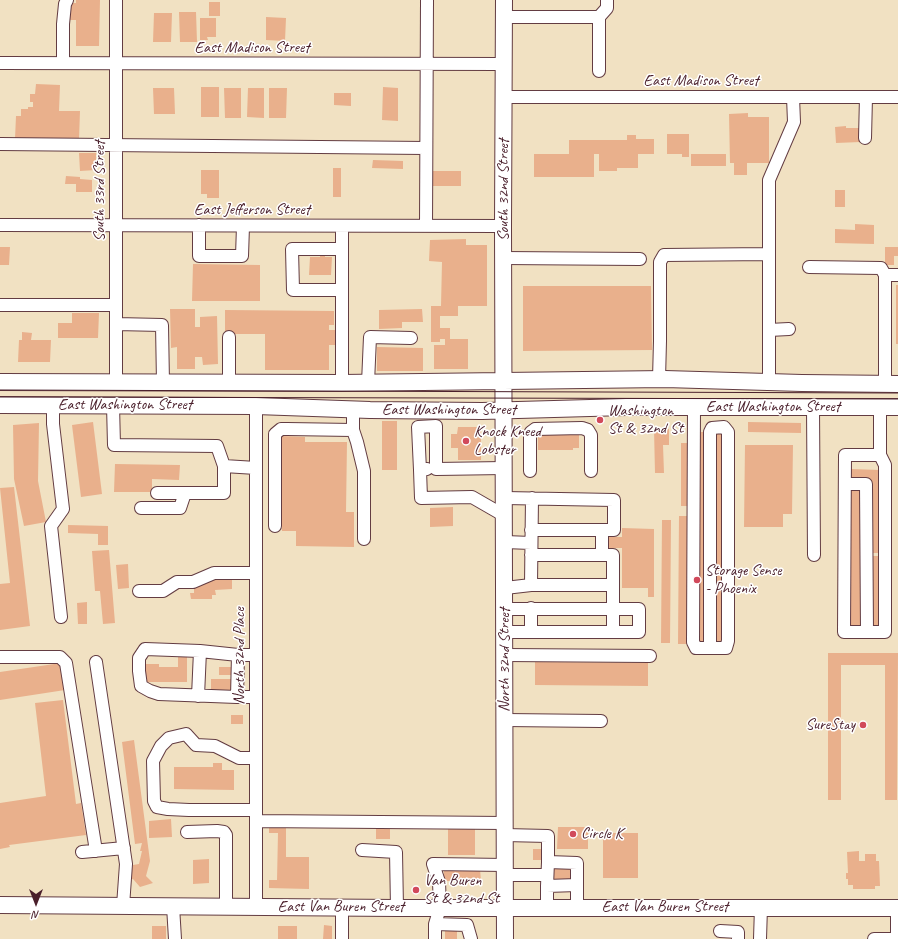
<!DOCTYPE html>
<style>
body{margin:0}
#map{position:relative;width:898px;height:939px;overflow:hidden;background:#f1e1c2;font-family:Caveat,sans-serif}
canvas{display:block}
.north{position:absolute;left:16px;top:883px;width:40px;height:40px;-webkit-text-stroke:3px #fff;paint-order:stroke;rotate:180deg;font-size:11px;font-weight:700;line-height:16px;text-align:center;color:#4a1f2b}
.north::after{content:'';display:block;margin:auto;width:14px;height:18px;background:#4a1f2b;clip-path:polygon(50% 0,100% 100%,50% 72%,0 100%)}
</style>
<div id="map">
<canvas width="898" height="939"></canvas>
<div class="north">N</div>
</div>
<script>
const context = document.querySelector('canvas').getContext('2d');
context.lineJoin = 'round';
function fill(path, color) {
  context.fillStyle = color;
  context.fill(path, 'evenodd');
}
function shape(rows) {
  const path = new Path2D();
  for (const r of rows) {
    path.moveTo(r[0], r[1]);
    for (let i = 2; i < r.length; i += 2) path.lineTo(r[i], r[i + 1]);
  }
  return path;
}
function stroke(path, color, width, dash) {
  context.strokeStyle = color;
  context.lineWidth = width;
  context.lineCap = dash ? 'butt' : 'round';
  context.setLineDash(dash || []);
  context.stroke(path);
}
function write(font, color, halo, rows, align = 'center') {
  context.font = font + ' Caveat,sans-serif';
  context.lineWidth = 3;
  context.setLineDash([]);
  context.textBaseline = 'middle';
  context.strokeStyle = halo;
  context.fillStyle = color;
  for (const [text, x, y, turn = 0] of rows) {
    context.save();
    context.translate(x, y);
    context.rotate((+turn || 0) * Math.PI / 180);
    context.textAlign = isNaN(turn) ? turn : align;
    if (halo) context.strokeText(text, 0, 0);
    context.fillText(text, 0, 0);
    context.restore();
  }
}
fill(shape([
 [76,0,100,0,99,46,76,46,76,20,67,20,67,3,76,3],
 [209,2,220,2,220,16,209,16],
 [179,12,196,12,197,42,180,42],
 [154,13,172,13,171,42,153,42],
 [266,17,286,18,285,41,266,40],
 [200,18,216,18,216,37,207,37,208,40,200,40],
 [36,84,60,85,59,111,80,111,79,140,15,139,16,116,21,116,21,109,28,109,28,107,33,107,33,102,30,102,30,94,35,94],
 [201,87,219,87,219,117,201,117],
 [383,87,398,88,398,121,382,120],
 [153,88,174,88,175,114,154,114],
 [224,88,241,88,241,118,225,118],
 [248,88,264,88,264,118,247,117],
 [269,88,287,88,286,118,269,118],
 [334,93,351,93,351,106,334,105],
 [748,113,748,117,769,117,769,163,747,163,747,175,734,175,734,163,730,163,729,114],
 [846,126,846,128,860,128,860,142,836,143,835,127],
 [667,134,689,134,689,157,682,157,682,154,667,154],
 [627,135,636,135,636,139,654,139,654,154,638,154,638,168,617,168,617,171,599,171,599,154,594,154,594,177,534,177,534,154,569,154,569,140,627,140],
 [79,153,96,153,96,170,80,171],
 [691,154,726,154,726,166,691,166],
 [373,160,403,161,403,169,372,168],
 [333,168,341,168,341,197,333,197],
 [201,170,219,170,219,198,207,198,207,194,201,194],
 [430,171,461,171,461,186,430,186],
 [66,176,80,177,80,179,92,180,92,192,76,192,76,184,65,184],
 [835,190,845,190,845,207,835,207],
 [855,224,874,225,874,244,835,243,835,229,855,230],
 [466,239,466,245,487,245,487,306,458,306,458,316,440,316,440,328,450,328,450,339,468,339,468,369,434,369,434,345,445,345,445,339,440,339,440,342,431,342,431,306,441,306,442,262,429,261,430,240],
 [0,247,10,247,9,265,0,265],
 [885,247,898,247,898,256,894,256,894,265,885,265],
 [320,253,325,253,325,257,332,257,331,275,309,275,310,257,320,257],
 [193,264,260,265,260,301,192,301],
 [896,285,898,285,898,344,896,344],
 [523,286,651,286,652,350,523,351],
 [170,309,195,309,195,327,200,327,200,317,217,316,218,364,203,365,202,357,195,357,195,369,177,369,177,347,171,348],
 [422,309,423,322,402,322,402,328,379,329,379,310],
 [225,310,334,311,334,325,329,325,329,330,335,330,335,345,329,345,329,370,265,370,265,334,225,334],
 [72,313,99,313,98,338,58,338,58,323,72,323],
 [22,332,32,333,31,340,51,340,50,362,18,362,19,340,22,340],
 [377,347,423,348,423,371,377,371],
 [382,421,397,421,397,470,382,470],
 [93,422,102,494,81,497,72,425],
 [748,422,801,423,801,433,748,432],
 [39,423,38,481,46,522,24,526,14,479,13,425],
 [458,427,481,427,481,460,458,460,458,448,451,448,451,434,457,434],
 [654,429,669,429,669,445,663,445,664,473,655,473],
 [538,432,579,433,579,448,573,448,573,450,538,450],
 [699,432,708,432,707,644,698,644],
 [716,433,725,433,724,644,715,644],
 [282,436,305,437,305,442,347,442,346,512,354,512,354,547,296,546,296,531,282,531],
 [681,443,691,443,690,506,681,506],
 [745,445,793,445,792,514,783,514,783,527,744,527],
 [115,464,180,465,179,480,152,479,152,492,114,492],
 [851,469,880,470,879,553,871,553,872,480,851,479],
 [14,487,30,626,0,630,0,584,10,583,0,488],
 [851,490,861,490,860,625,851,625],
 [453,507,453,526,430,527,430,508],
 [679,516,691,516,690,644,678,644],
 [662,520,671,520,670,643,661,643],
 [68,525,108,526,108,545,98,545,98,534,68,533],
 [622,528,654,529,654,597,648,597,648,588,622,588,622,548,608,548,608,537,622,537],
 [109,550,115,623,103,624,100,591,95,591,92,551],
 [871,556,879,556,879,625,871,625],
 [128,564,129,588,118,589,116,565],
 [214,577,232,577,232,589,215,590,216,595,212,595,212,599,191,599,190,593,194,593,194,586],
 [87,602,87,624,78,624,77,603],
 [828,653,898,653,897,800,885,800,885,665,841,665,841,800,828,800],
 [178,655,187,655,187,682,146,682,146,664,159,664,159,667,178,667],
 [535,662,648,663,648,686,535,685],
 [61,663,65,690,0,700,0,672],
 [219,667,235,667,235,675,219,675],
 [211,679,232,679,232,690,211,690],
 [63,700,76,804,81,803,86,835,9,845,10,847,0,849,0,803,46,796,35,703],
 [231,715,243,715,243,724,231,724],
 [134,740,150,861,146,876,153,883,140,887,133,879,129,880,133,865,139,864,142,851,140,851,142,843,135,844,122,742],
 [213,763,222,763,222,770,234,770,234,790,174,789,174,767,213,767],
 [171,819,172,837,149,838,149,821],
 [269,825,286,826,286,857,309,857,309,889,269,888,269,880,277,880,278,833,269,833],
 [448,825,475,825,475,855,448,855],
 [558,827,588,827,588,849,557,849],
 [376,829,390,829,390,839,376,839],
 [603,833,638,833,638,878,603,878],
 [533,849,544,849,544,860,533,860],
 [859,851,859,861,865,861,865,854,876,854,876,861,879,861,880,886,875,886,875,889,853,889,853,885,848,885,848,879,846,879,846,873,848,873,847,852],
 [209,859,209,883,193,884,193,860],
 [480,869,481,881,444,881,444,870],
 [553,869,571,869,571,880,553,880],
 [324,925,332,926,332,939,323,939],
 [152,926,166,926,166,939,152,939],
 [278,926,297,926,297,939,278,939],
 [445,930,457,930,457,939,445,939]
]), '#e9b08c');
const minor = shape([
 [504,17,599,17,599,71],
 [599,17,607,8,607,0],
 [0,63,504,64],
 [63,63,63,24,65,4,67,0],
 [504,97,898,97],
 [865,138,866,97],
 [0,144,426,148],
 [0,225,503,226],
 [199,225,199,256,242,256,243,226],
 [426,226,427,0],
 [503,258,640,259],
 [809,267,881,268,885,275,885,384],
 [885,275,898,275],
 [342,290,293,290,292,249,342,249],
 [0,305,116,305],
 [116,324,162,325,163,383],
 [769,330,789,329],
 [229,337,229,383],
 [659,379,660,341,660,262,664,255,769,254],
 [116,383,116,0],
 [342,383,342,226],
 [368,383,370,337,411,338],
 [769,383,769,180,794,122,793,97],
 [53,405,53,424,63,509,51,526,61,617],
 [113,405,114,445,217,446,224,466,256,468],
 [256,406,256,907],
 [694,407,693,642,696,648,726,648,728,641,728,432,724,427,712,428,710,432,710,648],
 [813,407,814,555],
 [880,407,880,455,885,465,885,632,844,632,845,455,880,455],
 [353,430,357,442,364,471,364,539],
 [427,469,420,470,421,498,472,497,505,516],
 [420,470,418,427,436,426,436,469,504,468],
 [530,471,530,434,531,432,535,429,582,428,588,430,591,435,591,471],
 [845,484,866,484,867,632],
 [157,493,185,493],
 [505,498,614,500,614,530,602,530,602,555,613,555,613,585,531,585,505,588],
 [141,508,180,508,185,493,224,493,224,466],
 [275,526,275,434,281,429,287,429,353,430,353,410],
 [531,530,602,530],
 [505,542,531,543],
 [531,555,602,555],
 [531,585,532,498],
 [139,591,163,591,177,582,193,582,214,573,256,573],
 [531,608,531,632],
 [505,609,639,609,639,632,613,632],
 [505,632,613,632,613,585],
 [505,655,650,656],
 [0,657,60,657,66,663,96,851],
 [96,662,126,864,123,906],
 [198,696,200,651],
 [237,697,159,694,150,691,141,686,139,671,139,658,145,649,200,651,238,655],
 [256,697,237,697,238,655,256,655],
 [505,720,601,721],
 [256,758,239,758,215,746,196,745,186,734,169,738,161,746,153,761,154,801,157,807,168,809,189,810,256,810],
 [256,821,505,823],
 [187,832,217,831,224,832,226,835,226,907],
 [505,835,548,836,548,862,577,863,577,907],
 [362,850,396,852,397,908],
 [82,852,124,848],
 [548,862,547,886,577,885],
 [505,875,547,875],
 [547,886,547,907],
 [173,906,175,939],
 [342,907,342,939],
 [897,908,897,939],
 [435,924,467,925,471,939],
 [720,931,738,932,738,939],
 [435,939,435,924,440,908,439,882,433,864,505,865],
 [760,939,761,907],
 [874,939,895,939]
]);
const major = shape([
 [504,0,503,226,505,939],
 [0,382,342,383,665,379,802,383,898,384],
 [0,405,256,406,370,410,482,411,626,407,898,407],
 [0,905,397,908,898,908]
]);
stroke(minor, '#633c42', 14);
stroke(major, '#633c42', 18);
stroke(minor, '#fff', 12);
stroke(major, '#fff', 16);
stroke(shape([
 [0,390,898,393],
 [0,397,898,399]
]), '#4a1f2b', 1);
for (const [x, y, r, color] of [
 [600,420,4,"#d1495b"],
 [466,441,4,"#d1495b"],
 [697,580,4,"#d1495b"],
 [863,725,4,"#d1495b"],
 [573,834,4,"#d1495b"],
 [416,890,4,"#d1495b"]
]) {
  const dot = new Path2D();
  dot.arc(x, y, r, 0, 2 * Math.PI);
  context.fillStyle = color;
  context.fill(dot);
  stroke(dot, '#fff', 1.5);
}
write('16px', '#4a1f2b', '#fff', [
 ["East Madison Street",252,48],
 ["East Madison Street",701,81],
 ["South 32nd Street",504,190,-90],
 ["South 33rd Street",100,191,-90],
 ["East Jefferson Street",252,210],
 ["East Washington Street",125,405],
 ["East Washington Street",773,407],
 ["East Washington Street",449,410],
 ["North 32nd Place",240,656,-90],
 ["North 32nd Street",505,660,-90],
 ["East Van Buren Street",341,907],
 ["East Van Buren Street",665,907]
]);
write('16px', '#4a1f2b', '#fff', [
 ["Washington",608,411],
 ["St & 32nd St",608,429],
 ["Knock Kneed",474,432],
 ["Lobster",474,450],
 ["Storage Sense",705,571],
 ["- Phoenix",705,589],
 ["SureStay",855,725,"right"],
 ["Circle K",581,834],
 ["Van Buren",424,881],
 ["St & 32nd St",424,899]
], 'left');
</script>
